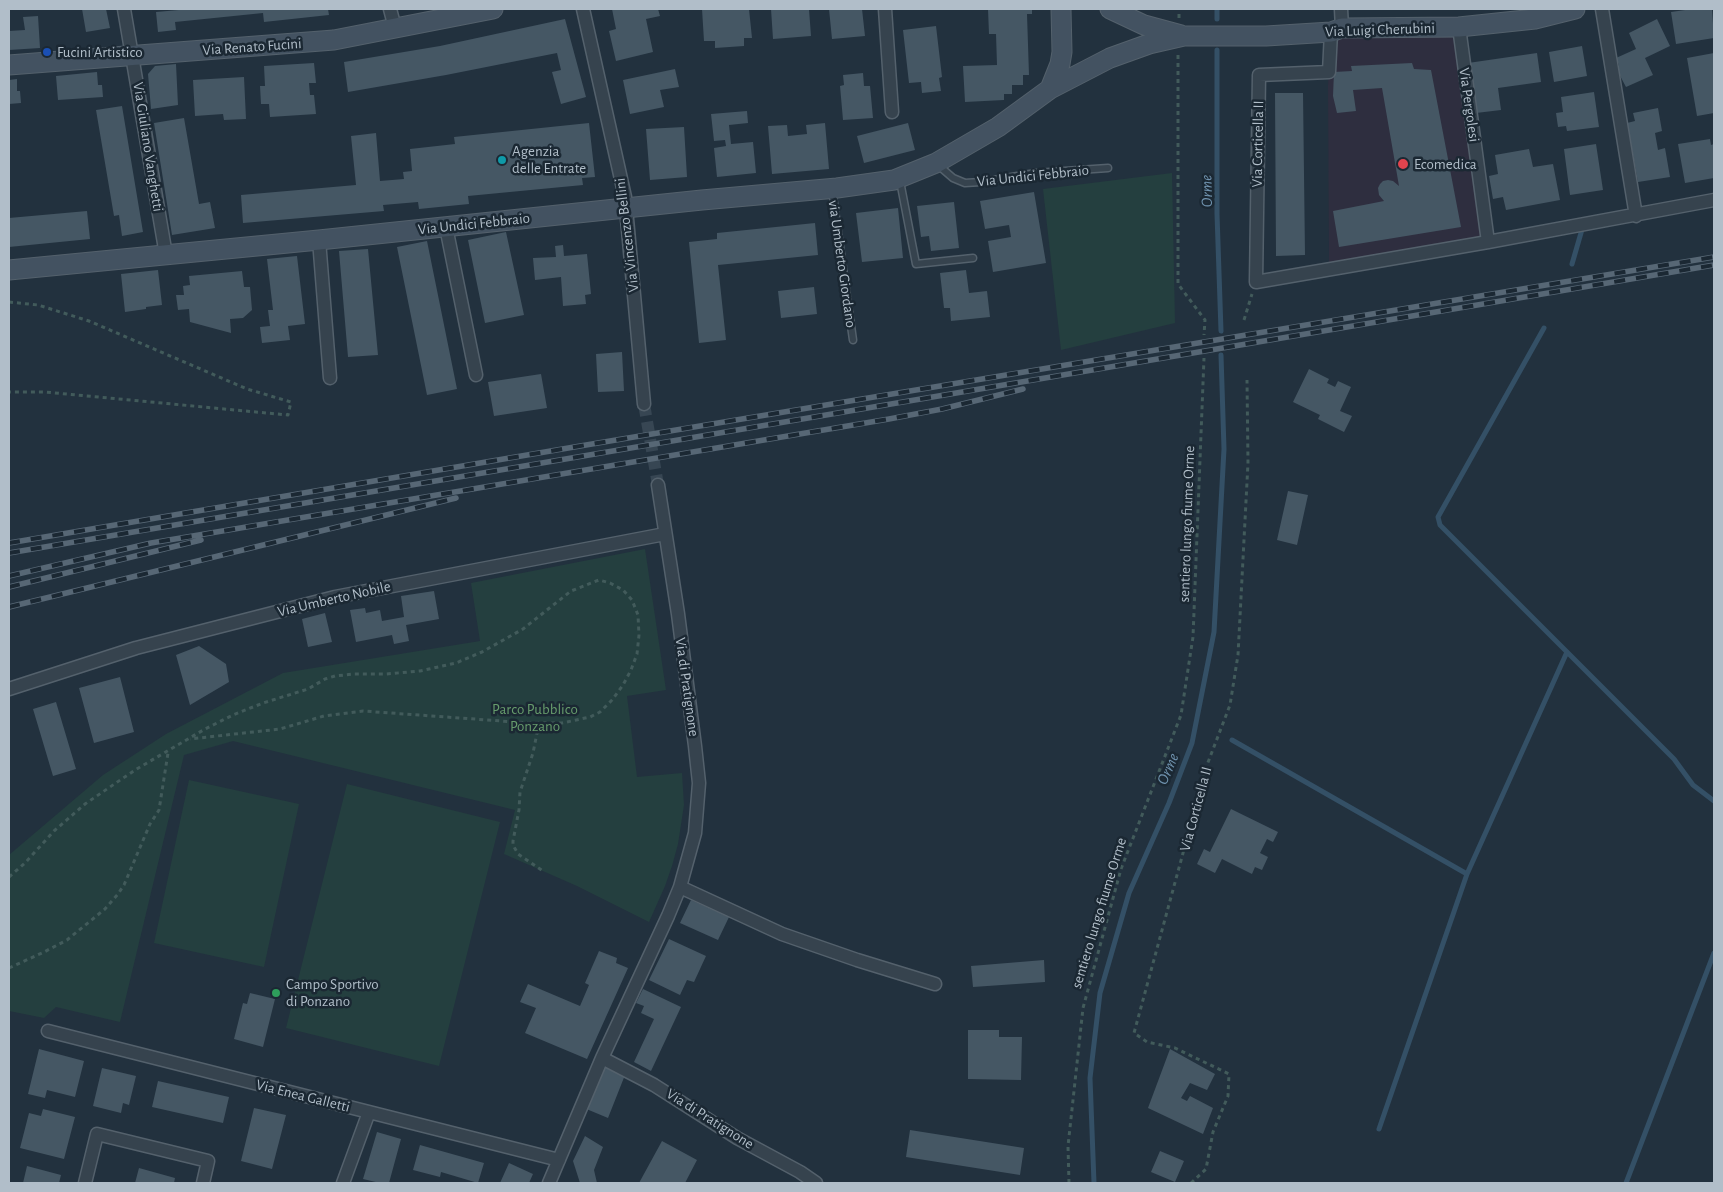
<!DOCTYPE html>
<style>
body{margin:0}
#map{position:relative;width:1723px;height:1192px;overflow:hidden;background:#22313e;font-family:"Alegreya Sans",sans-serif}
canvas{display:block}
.frame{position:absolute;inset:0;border:10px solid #b1bec9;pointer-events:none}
</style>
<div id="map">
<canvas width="1723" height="1192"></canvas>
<div class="frame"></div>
</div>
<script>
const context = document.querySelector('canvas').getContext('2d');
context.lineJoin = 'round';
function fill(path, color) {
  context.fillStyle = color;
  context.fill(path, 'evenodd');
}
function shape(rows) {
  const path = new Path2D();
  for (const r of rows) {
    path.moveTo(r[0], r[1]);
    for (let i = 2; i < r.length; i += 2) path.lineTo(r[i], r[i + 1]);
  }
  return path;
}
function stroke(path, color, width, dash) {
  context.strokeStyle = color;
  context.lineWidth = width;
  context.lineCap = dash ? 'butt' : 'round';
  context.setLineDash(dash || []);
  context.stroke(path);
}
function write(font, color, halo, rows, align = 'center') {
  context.font = font + ' "Alegreya Sans",sans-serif';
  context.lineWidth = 5;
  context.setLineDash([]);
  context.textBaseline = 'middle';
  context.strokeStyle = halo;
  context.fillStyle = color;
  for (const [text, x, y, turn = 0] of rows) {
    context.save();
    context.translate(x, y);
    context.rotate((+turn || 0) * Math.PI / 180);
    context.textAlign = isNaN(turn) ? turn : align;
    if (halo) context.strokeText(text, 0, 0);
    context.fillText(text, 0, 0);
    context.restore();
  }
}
fill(shape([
 [1459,27,1488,242,1329,269,1328,85,1331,32]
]), '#2e2e3f');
fill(shape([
 [1172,173,1175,323,1061,350,1043,189],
 [645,549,666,690,627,696,637,777,682,773,684,805,678,844,672,866,665,886,649,922,577,886,504,854,515,810,233,741,184,755,120,1022,56,1007,44,1018,9,1011,9,855,103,775,166,734,283,673,480,641,471,583],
 [189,780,299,804,264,967,154,943],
 [347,784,500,822,439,1066,286,1028]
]), '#243f3f');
stroke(shape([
 [1217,9,1217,19],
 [1217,50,1217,214,1221,331],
 [1572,264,1583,226],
 [1544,328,1438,517,1440,525,1674,759,1693,785,1714,801],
 [1232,740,1467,874],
 [1379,1129,1467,874,1567,652],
 [1094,1183,1090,1078,1100,993,1129,893,1169,803,1192,743,1214,632,1224,449,1221,355],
 [1626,1183,1714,953]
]), '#345066', 5);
fill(shape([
 [82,9,106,9,110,28,86,32],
 [190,9,328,9,329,15,264,22,263,13,175,22,176,30,158,32,156,12],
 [612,9,658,9,660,16,646,19,653,52,616,61,609,31,616,29],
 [702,9,749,9,752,38,744,38,744,46,715,48,715,41,704,41],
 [771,9,809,9,811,36,773,39],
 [829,9,862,9,865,36,832,39],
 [988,9,1032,9,1032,14,1027,14,1029,75,1023,75,1023,85,1012,85,1012,94,1004,94,1004,100,965,102,963,66,997,65,996,34,989,34],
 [1692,9,1712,9,1714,38,1676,44,1671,12],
 [38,16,40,48,9,50,9,31,25,30,23,17],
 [565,19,586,97,561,104,552,72,561,70,557,53,446,75,348,92,344,62,440,46],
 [1657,19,1670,46,1645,58,1653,75,1626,87,1618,72,1619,65,1616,58,1636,49,1629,33],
 [936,26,942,77,939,78,941,91,922,93,921,82,909,83,903,30],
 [1582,46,1587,76,1554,82,1549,52],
 [1537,53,1541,82,1498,88,1501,110,1476,113,1468,63],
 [1714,53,1714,113,1697,116,1687,58],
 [314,63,316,83,309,83,310,95,314,95,316,114,270,117,269,104,261,104,260,86,265,86,264,66],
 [1412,63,1414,69,1431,70,1461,227,1339,247,1333,211,1384,201,1379,195,1378,188,1380,184,1383,181,1388,180,1393,181,1399,186,1382,88,1353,90,1356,111,1337,113,1333,96,1334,72,1352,71,1351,66],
 [176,64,178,105,151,109,148,74,155,66],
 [675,69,679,87,660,90,664,107,630,114,623,80],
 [97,72,98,85,102,85,103,97,58,100,56,76],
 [863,73,864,86,870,86,873,118,843,120,840,86,844,85,843,75],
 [244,77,246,119,224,120,223,114,195,116,193,80],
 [17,79,17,91,20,91,21,103,9,104,9,80],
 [1594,92,1599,127,1567,131,1566,126,1558,127,1556,113,1563,112,1561,97],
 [1275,93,1303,93,1305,255,1276,256],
 [122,106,143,232,122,236,119,215,114,216,96,110],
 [1658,108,1662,131,1655,133,1658,150,1665,148,1670,177,1638,182,1627,123,1635,121,1633,113],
 [747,111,748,123,729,125,731,144,753,142,756,173,717,177,714,148,726,146,725,140,714,141,711,114],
 [184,118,199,204,210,202,215,228,172,235,154,123],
 [589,123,595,177,582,178,583,185,468,196,469,204,419,209,418,202,383,205,384,211,243,223,241,195,356,185,351,136,376,133,380,181,404,179,403,172,412,171,410,149,455,144,454,137],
 [825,123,829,169,772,174,768,126,787,125,788,136,807,134,806,125],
 [908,123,915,150,864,163,857,136],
 [684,127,687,177,650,180,646,129],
 [1710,139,1711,145,1714,144,1714,178,1685,183,1678,144],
 [1596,144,1603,190,1570,195,1564,149],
 [1529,149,1533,167,1553,164,1560,200,1506,210,1503,197,1493,199,1489,176,1498,174,1495,155],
 [1034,192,1046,263,993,272,988,241,1011,237,1009,225,985,229,980,201],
 [954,202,959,248,931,251,929,236,921,237,917,206],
 [898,208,903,258,862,262,856,213],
 [87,211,90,239,9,247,9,218],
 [815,223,818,255,718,265,726,340,699,343,689,242,717,239,717,233],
 [506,232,524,315,485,323,468,240],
 [427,241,457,389,427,395,397,247],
 [563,245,564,256,587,254,591,294,585,295,586,304,563,306,561,277,535,280,533,258,556,257,555,246],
 [368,249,378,355,348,357,339,251],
 [297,256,305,324,288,326,290,340,262,343,260,327,270,326,268,310,273,310,267,259],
 [158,270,162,305,146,307,146,309,125,312,121,274],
 [966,270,969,293,987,291,990,317,951,321,950,308,944,308,940,273],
 [242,271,244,287,250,287,252,310,243,318,230,319,231,333,190,322,189,309,178,310,176,295,184,295,183,286,190,285,189,276],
 [814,287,817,314,781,318,778,291],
 [622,352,624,391,598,392,596,354],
 [1309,369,1329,379,1327,383,1335,387,1338,381,1351,387,1340,411,1352,416,1344,432,1318,419,1320,415,1293,402],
 [541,374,547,408,494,416,488,382],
 [1288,491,1308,495,1297,545,1277,540],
 [434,591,439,619,406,625,409,641,394,644,392,635,356,642,350,610,365,608,366,613,380,610,382,621,404,617,401,596],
 [325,613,332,642,308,647,302,619],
 [199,646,226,664,229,682,190,705,176,655],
 [120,677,134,732,94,743,79,688],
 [56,702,76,769,53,776,33,709],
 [1231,809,1278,832,1273,842,1267,839,1260,853,1268,857,1262,870,1255,867,1252,874,1222,859,1215,873,1197,864,1204,849,1210,852],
 [691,900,729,917,718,940,680,923],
 [669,939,706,956,694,982,687,980,680,995,649,980],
 [599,951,617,958,616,963,628,968,587,1059,525,1033,536,1008,520,1002,528,984,580,1006,589,985,585,983],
 [1044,960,1045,982,973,987,971,966],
 [643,989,681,1007,651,1071,634,1062,654,1019,641,1013,644,1006,636,1003],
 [250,993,275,999,263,1047,234,1039,243,1003,247,1004],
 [968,1030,999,1030,999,1037,1022,1037,1021,1080,968,1079],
 [39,1049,84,1061,75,1097,47,1090,45,1098,28,1094],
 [1170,1049,1215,1074,1207,1090,1190,1083,1181,1098,1187,1101,1190,1096,1213,1108,1203,1134,1148,1108],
 [602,1065,625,1075,608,1118,584,1108],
 [102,1068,136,1076,129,1105,123,1103,121,1113,93,1106],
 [158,1081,229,1097,223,1123,152,1107],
 [254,1108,286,1115,272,1169,241,1161],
 [43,1109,75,1117,64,1159,20,1148,29,1113,41,1116],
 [910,1130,1024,1148,1020,1175,906,1157],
 [377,1132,401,1139,389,1183,380,1183,363,1179],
 [585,1136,603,1147,594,1170,597,1183,580,1183,573,1161],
 [662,1141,697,1160,685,1183,639,1183],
 [420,1145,484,1163,478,1183,441,1172,440,1177,413,1170],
 [1160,1151,1184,1161,1175,1182,1151,1172],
 [509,1163,533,1174,529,1183,500,1183],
 [27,1166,61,1175,59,1183,23,1183],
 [139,1168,175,1178,174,1183,135,1183]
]), '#455764');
stroke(shape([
 [644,404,658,485]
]), '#374653', 12, [12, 6]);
const lane = shape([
 [938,165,953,178,965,183,981,182,1036,173,1108,168],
 [900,181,916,264,973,258],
 [832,189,853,340]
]);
const street = shape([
 [124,9,166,255],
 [390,9,395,28],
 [583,9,625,197,644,404],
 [885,9,892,112],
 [1341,9,1342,28],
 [1602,9,1636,216],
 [1459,27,1488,242],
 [1331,32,1329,72,1259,75,1256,282,1488,242,1714,200],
 [446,227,476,375],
 [319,240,330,378],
 [9,689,136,648,335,597,665,534],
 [680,887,782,934,857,960,935,984],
 [48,1031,559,1160],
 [602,1058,654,1085,737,1138,800,1172,816,1183],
 [85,1183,97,1134,208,1161,203,1183],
 [343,1183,369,1112],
 [549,1183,602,1058,668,916,680,887,695,833,699,783,695,746,678,614,658,485]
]);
const secondary = shape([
 [1110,9,1144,25,1181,35],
 [9,65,334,40,493,9],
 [1050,89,1060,64,1062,52,1061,9],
 [9,270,319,240,702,200,837,188,894,180,936,163,998,127,1050,89,1110,58,1149,44,1184,36,1266,36,1331,32,1342,28,1459,27,1535,19,1575,9]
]);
stroke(lane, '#54616c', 9);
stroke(street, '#54616c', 15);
stroke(secondary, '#54616c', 21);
stroke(shape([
 [1179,18,1179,9],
 [1178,55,1178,284,1205,320,1204,335],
 [9,302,38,305,89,321,247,389,291,402,288,415,45,392,9,392],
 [1244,320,1252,294],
 [539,723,533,753,520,792,519,810,513,841,513,845,518,854,543,871],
 [9,877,25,863,54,831,85,804,135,770,205,729,233,715,263,703,308,689,325,679,335,676,354,674,386,674,420,671,456,663,482,652,523,629,571,591,599,580,610,583,623,590,632,600,638,615,639,635,637,654,631,670,623,685,612,700,600,712,590,717,562,723,529,723,363,711,324,716,280,729,190,739],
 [9,968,44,952,67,940,105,909,118,894,124,885,150,824,159,810,168,753],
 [1069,1183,1068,1146,1083,1008,1121,869,1181,715,1193,637,1204,358],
 [1191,1183,1206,1169,1213,1132,1228,1096,1229,1074,1175,1048,1147,1042,1134,1033,1207,765,1230,705,1238,655,1248,463,1247,380]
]), '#425b5b', 3, [4, 4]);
stroke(lane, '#36434e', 6);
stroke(street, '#36434e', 12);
stroke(secondary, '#435261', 19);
const rail = shape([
 [9,543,586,445,1714,257],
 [9,553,1714,265],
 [9,576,151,543,889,419,942,409,1023,389],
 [9,587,201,540],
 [9,607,456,498]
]);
stroke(rail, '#576775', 5.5);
stroke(rail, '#1b2833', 4, [11]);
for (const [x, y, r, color] of [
 [47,52,5,"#1a4fb4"],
 [502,160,5,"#0f9aa8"],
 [1403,164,6,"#e0444e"],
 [276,993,5,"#2e9e5b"]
]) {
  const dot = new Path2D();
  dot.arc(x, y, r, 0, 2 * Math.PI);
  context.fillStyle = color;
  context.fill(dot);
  stroke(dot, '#1b2833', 2);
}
write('15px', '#b1bec9', '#1b2833', [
 ["Via Luigi Cherubini",1380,30,-2],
 ["Via Renato Fucini",252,47,-4],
 ["Via Pergolesi",1469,105,82],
 ["Via Corticella II",1258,144,-89],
 ["Via Giuliano Vanghetti",148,147,81],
 ["Via Undici Febbraio",1033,176,-6],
 ["Via Undici Febbraio",474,224,-6],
 ["Via Vincenzo Bellini",627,235,-97],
 ["via Umberto Giordano",842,264,82],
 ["sentiero lungo fiume Orme",1187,524,-88],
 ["Via Umberto Nobile",334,599,-13],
 ["Via di Pratignone",687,687,82],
 ["Via Corticella II",1196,809,-75],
 ["sentiero lungo fiume Orme",1099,913,-73],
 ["Via Enea Galletti",303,1096,14],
 ["Via di Pratignone",710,1119,32]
]);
write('15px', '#b1bec9', '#1b2833', [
 ["Fucini Artistico",57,52],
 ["Agenzia",512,151],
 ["delle Entrate",512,168],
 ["Ecomedica",1414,164],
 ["Campo Sportivo",286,984],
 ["di Ponzano",286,1001]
], 'left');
write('15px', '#679c6c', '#1b2833', [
 ["Parco Pubblico",535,709],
 ["Ponzano",535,726]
]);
write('italic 16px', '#7093af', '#1b2833', [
 ["Orme",1207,191,-91],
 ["Orme",1168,769,-67]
]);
</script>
